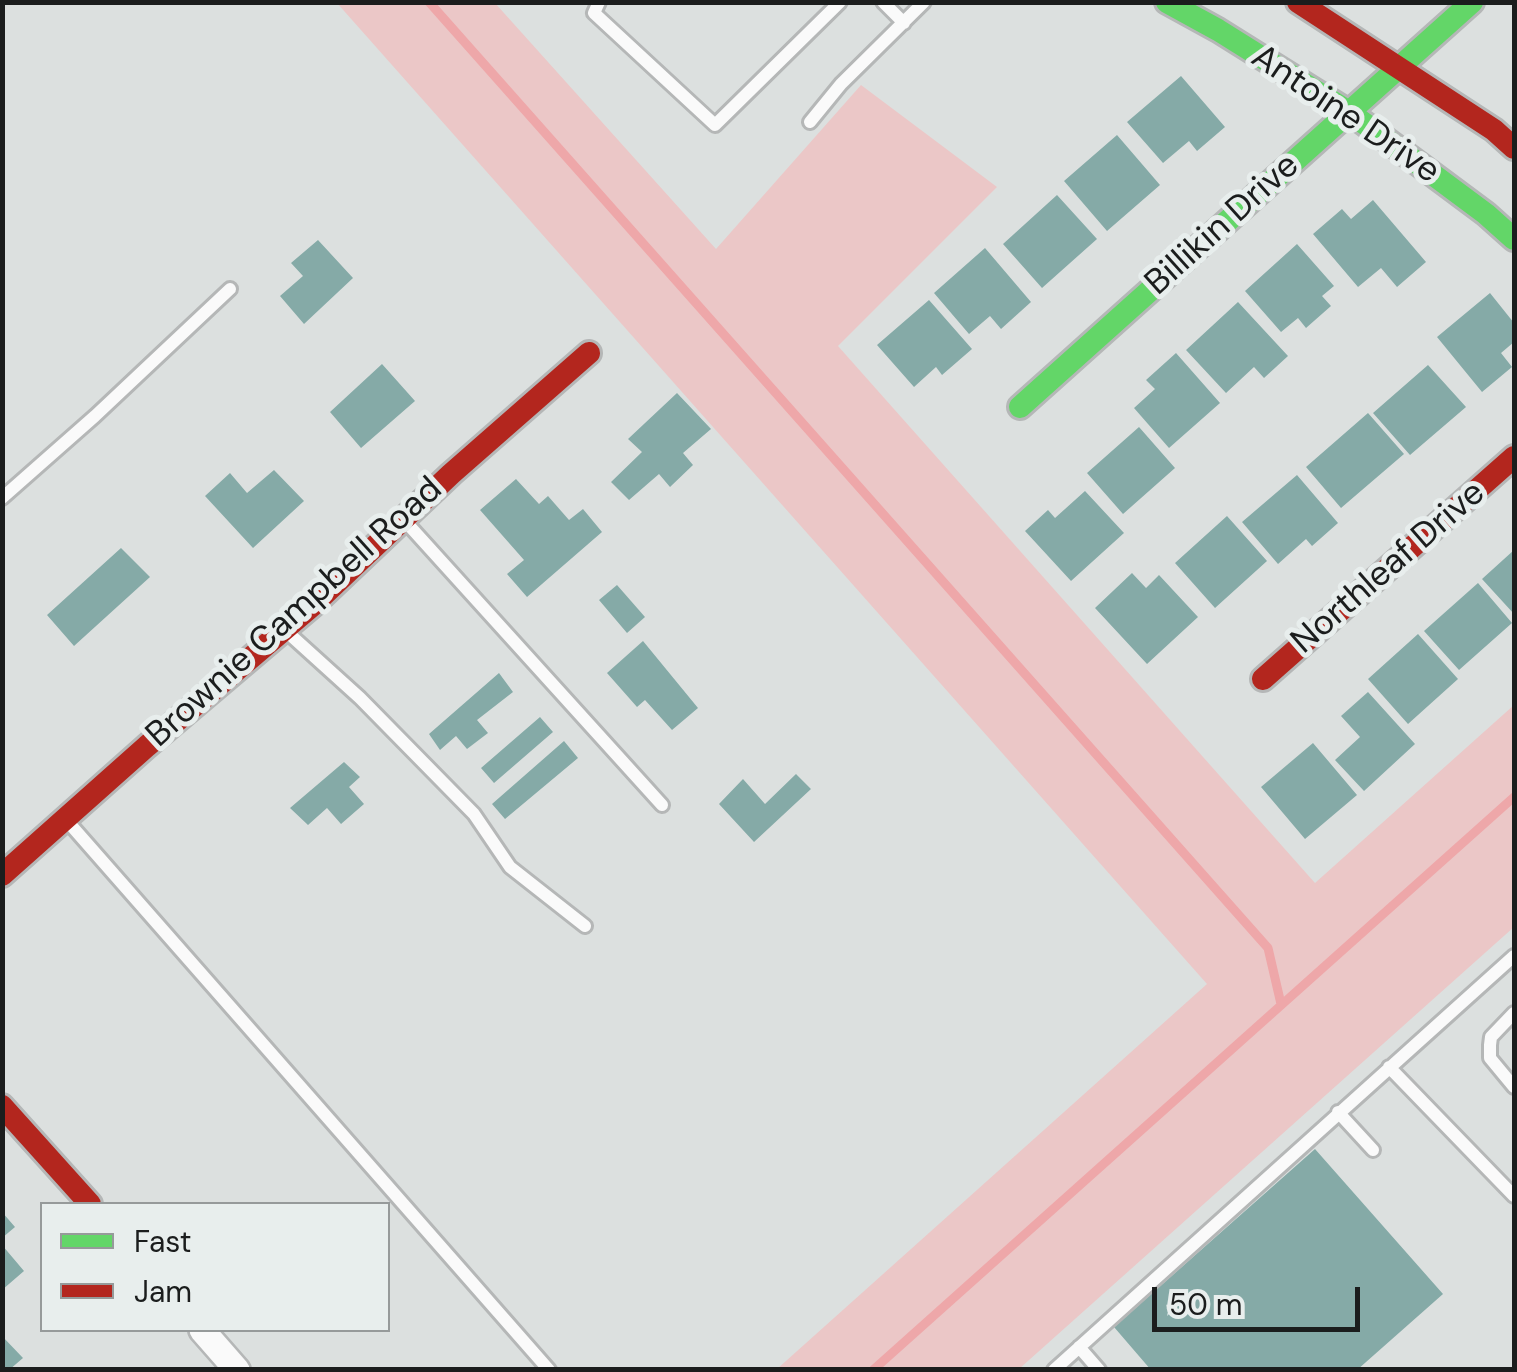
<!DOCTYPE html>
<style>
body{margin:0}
#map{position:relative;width:1517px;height:1372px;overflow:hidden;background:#dce0df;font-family:"DM Sans",sans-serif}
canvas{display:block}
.frame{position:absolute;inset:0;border:5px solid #1b1d1d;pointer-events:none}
.legend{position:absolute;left:40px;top:1202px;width:350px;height:130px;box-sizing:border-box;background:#e8eeed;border:2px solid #969a9a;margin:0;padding:12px 18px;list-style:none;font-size:30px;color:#1b1d1d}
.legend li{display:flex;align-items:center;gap:20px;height:50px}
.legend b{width:50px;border:2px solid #969a9a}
.scale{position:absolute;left:1152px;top:1287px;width:208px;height:45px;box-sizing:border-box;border:5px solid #1b1d1d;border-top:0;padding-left:12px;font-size:30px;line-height:35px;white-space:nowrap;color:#1b1d1d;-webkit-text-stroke:8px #e8eeed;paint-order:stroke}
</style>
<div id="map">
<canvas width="1517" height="1372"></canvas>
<div class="frame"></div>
<ul class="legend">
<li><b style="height:12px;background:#63d668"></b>Fast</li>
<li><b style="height:12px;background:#b3261e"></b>Jam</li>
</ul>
<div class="scale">50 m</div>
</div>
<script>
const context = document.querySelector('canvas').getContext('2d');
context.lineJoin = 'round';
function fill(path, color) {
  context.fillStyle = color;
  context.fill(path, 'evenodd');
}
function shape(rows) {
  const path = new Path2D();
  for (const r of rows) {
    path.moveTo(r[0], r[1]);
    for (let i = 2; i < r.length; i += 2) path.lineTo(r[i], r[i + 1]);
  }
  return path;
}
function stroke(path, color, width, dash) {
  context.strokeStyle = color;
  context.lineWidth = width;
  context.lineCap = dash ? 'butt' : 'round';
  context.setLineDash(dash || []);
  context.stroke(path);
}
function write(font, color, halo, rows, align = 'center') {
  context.font = font + ' "DM Sans",sans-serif';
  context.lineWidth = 10;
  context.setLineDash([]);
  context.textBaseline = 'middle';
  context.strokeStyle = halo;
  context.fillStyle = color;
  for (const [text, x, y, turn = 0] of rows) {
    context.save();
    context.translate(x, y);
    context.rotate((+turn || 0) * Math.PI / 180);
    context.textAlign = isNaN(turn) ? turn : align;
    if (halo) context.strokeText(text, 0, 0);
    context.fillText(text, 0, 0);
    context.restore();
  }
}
fill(shape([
 [337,3,495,3,716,249,861,85,997,187,838,346,1315,883,1514,705,1514,927,1019,1369,777,1369,1207,984]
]), '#ebc7c7');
stroke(shape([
 [429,2,1268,948,1281,1004],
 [873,1370,1514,797]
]), '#eea7a9', 9);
fill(shape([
 [1181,76,1225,127,1197,151,1189,141,1163,163,1127,122],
 [1117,135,1160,185,1107,231,1064,181],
 [1057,195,1097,239,1042,288,1003,244],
 [1373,200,1426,262,1397,287,1381,268,1358,287,1313,234,1342,209,1351,219],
 [318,240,353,278,304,324,280,296,303,276,291,263],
 [1297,244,1334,286,1322,296,1331,306,1306,328,1298,318,1281,332,1245,291],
 [985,248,1031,302,1001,329,990,316,969,334,934,293],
 [1490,293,1514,323,1514,342,1501,353,1512,367,1482,392,1437,337],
 [929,300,972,349,942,375,936,367,914,387,877,345],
 [1238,302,1288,356,1264,378,1254,367,1226,393,1186,350],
 [1176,353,1220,403,1169,448,1134,408,1155,389,1146,380],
 [382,364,415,401,361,448,330,412],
 [1428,365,1466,407,1410,455,1373,413],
 [677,393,711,429,683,453,693,465,670,487,659,474,629,500,611,482,642,452,628,439],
 [1368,413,1404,454,1341,508,1306,467],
 [1139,427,1175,468,1123,514,1087,473],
 [274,470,304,501,253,548,205,496,230,473,247,493],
 [1297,475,1338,523,1312,546,1306,539,1278,564,1242,522],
 [516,479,539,504,548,496,569,520,583,509,602,532,527,597,507,574,524,560,480,510],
 [1085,491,1124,533,1071,581,1025,531,1048,510,1055,518],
 [1227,516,1267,561,1215,608,1175,563],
 [121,548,150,577,74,646,47,615],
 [1514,550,1514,614,1482,579],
 [1132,573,1146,588,1159,575,1198,617,1147,664,1095,608],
 [1478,583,1512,623,1459,670,1424,631],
 [617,585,645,617,627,633,599,600],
 [1418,634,1458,679,1408,724,1368,679],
 [643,641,698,708,672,730,645,700,637,707,607,673],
 [499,673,513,692,477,720,488,733,467,749,456,736,440,750,429,734],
 [1368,692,1415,744,1364,791,1335,760,1360,737,1341,716],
 [540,717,553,732,494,783,481,768],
 [564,741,578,758,505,819,492,804],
 [1313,743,1357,795,1305,839,1261,787],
 [344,762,360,777,349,787,364,804,341,824,327,808,308,825,290,808],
 [796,774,811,789,754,842,719,804,743,779,765,804],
 [1315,1149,1443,1294,1357,1370,1151,1370,1114,1327],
 [2,1212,15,1227,2,1238],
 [2,1245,24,1271,2,1290],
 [2,1336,23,1358,9,1370,2,1370]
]), '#85aaa7');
const lane = shape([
 [599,2,594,13,715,125,840,2],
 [883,2,904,23],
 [810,122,841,84,924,2],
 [2,498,95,416,230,289],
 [405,521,662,805],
 [286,631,360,698,474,814,510,867,585,926],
 [69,823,549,1370],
 [1514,1013,1491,1037,1490,1045,1490,1058,1514,1087],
 [1389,1067,1514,1196],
 [1338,1112,1373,1150],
 [1079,1347,1099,1370],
 [1054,1370,1514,956]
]);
const street = shape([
 [202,1330,237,1370]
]);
const fast = shape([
 [1167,2,1218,30,1349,112,1486,214,1514,239],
 [1020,407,1472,2]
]);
const jam = shape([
 [1298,2,1494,130,1514,148],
 [1263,679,1514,457],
 [2,875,147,746,313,605,451,474,589,353],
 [2,1106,90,1204]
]);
stroke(lane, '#b5b7b7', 18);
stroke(street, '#b5b7b7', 30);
stroke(fast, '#b5b7b7', 28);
stroke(jam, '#b5b7b7', 28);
stroke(lane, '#fafafa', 12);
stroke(street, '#fafafa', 25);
stroke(fast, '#63d668', 22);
stroke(jam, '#b3261e', 22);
write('35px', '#1b1d1d', '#e8eeed', [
 ["Antoine Drive",1345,115,34],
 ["Billikin Drive",1223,225,-42],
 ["Northleaf Drive",1389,568,-41],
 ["Brownie Campbell Road",295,613,-42]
]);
</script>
